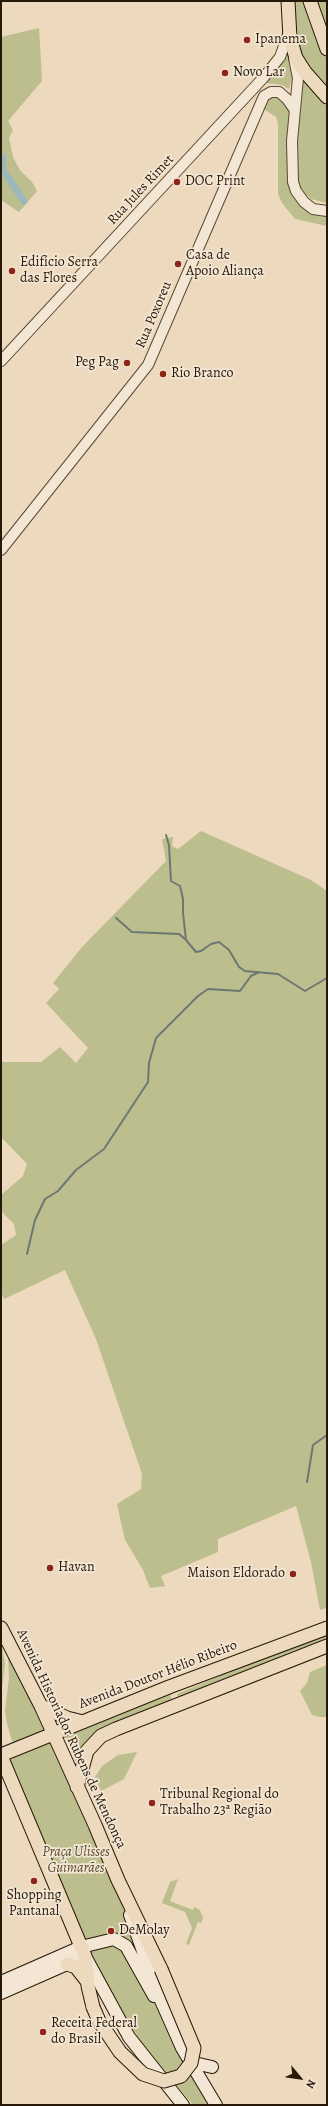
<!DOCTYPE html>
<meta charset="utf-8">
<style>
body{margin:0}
#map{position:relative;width:328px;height:2106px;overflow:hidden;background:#edd9bd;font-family:Alegreya,serif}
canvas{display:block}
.frame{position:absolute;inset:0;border:2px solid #271907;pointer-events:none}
.north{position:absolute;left:280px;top:2058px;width:40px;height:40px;-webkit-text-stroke:3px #f3e6d4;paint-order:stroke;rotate:119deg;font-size:11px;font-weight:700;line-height:16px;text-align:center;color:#271907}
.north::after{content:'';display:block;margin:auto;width:14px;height:18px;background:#271907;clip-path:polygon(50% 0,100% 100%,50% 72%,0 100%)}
</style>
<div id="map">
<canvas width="328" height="2106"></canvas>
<div class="frame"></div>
<div class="north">N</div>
</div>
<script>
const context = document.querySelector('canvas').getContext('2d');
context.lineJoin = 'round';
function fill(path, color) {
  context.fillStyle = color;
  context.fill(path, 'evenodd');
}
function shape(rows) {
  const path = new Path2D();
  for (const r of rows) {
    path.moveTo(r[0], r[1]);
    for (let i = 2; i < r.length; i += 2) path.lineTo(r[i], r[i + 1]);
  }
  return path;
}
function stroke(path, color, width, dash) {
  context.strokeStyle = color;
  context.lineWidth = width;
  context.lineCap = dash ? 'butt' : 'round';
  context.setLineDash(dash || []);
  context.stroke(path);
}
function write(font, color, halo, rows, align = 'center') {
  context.font = font + ' Alegreya,serif';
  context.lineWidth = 3.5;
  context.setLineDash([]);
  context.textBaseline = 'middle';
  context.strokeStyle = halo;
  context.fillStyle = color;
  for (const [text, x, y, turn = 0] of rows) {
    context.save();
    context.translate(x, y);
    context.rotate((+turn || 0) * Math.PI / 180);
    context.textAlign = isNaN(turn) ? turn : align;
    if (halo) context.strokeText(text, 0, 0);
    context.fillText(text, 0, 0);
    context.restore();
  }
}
fill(shape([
 [291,1,308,1,327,59,327,89,304,63,297,47],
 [316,1,327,1,327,34],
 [39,28,42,81,8,121,13,130,9,138,13,157,20,170,32,182,37,191,19,212,1,200,1,37],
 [286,50,294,73,289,89,282,85,265,83],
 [302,74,327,102,327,203,311,199,303,192,297,181,293,154],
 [280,96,290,107,294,193,327,215,327,226,295,219,282,203,278,194,278,123,276,117,262,108,266,97],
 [201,831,311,880,327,891,327,1608,320,1610,311,1562,296,1506,218,1539,218,1552,161,1576,165,1586,150,1588,143,1570,125,1540,117,1504,141,1489,142,1474,96,1339,65,1270,4,1299,1,1291,1,1245,16,1235,14,1224,1,1211,1,1195,23,1176,27,1164,1,1137,1,1062,41,1062,60,1047,76,1063,88,1048,46,1003,59,989,53,983,82,947,166,861,162,839,173,837,172,846,178,849],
 [327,1631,327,1638,178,1697,177,1694],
 [1,1641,5,1664,1,1696],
 [10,1654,45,1731,13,1744,7,1724,5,1711,9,1678,8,1657],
 [327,1665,327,1717,319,1717,312,1715,300,1691,307,1683,310,1672],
 [170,1693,172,1700,100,1730,81,1753,77,1764,64,1734],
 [50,1741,123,1906,146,1973,212,2105,193,2105,140,2041,115,2000,79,1930,9,1763,10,1758],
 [137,1752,124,1779,101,1791,95,1777,102,1766,118,1755],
 [178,1879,170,1901,193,1910,194,1907,200,1910,203,1918,201,1923,198,1922,189,1945,186,1944,192,1928,185,1912,162,1903,170,1882]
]), '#bcbe8e');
stroke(shape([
 [166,835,169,845,171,881,180,886,183,899,183,913,186,940,196,952,201,951,211,944,219,942,229,950,239,967,245,971,278,974,305,991,327,978],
 [116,918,132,932,179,934,185,939],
 [27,1254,35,1220,45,1199,58,1191,76,1170,104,1149,148,1082,149,1063,156,1038,198,996,208,989,240,991,251,976,259,972],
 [307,1482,313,1445,327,1435]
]), '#6e7873', 2);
stroke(shape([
 [1,156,3,158,2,169,24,201]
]), '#9db8bb', 7);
const tertiary = shape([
 [294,58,298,78,292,141,293,182,296,191,304,202,313,209,327,211],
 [1,361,264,77,280,57,289,32],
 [1,550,148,365,264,96,271,92,279,92,287,99,294,109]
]);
const secondary = shape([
 [130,1915,159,1996,182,2048,216,2105],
 [1,1982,81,1947,114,1939,126,1946,154,1996],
 [1,1993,85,1956,129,2037,183,2105],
 [190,2062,212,2067]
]);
const primary = shape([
 [288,1,290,38,296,58,305,72,327,97],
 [310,1,327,49],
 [1,1628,41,1706,95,1825,118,1880,161,1969],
 [41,1706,67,1718,83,1722],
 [1,1755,169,1687,327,1628],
 [1,1756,85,1956,88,1986,93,2007],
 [77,1787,87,1751,101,1736,116,1729,327,1646],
 [67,1964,76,1967,87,1981]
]);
stroke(tertiary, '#584934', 12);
stroke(secondary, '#271907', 14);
stroke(primary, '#271907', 15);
stroke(tertiary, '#f3e6d4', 10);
stroke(secondary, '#f3e6d4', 12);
stroke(primary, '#edd9bd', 13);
const primaryBridge = shape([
 [93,2007,99,2021,120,2052,143,2074,164,2081,181,2076,191,2063,194,2048,161,1969]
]);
stroke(primaryBridge, '#271907', 15, []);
stroke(primaryBridge, '#edd9bd', 13);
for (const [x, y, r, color] of [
 [247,40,4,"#8f2418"],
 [225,73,4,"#8f2418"],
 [177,182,4,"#8f2418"],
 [178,264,4,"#8f2418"],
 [12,271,4,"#8f2418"],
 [127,363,4,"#8f2418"],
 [163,374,4,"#8f2418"],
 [50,1568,4,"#8f2418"],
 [293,1574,4,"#8f2418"],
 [152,1803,4,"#8f2418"],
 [34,1881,4,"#8f2418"],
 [111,1931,4,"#8f2418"],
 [43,2032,4,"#8f2418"]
]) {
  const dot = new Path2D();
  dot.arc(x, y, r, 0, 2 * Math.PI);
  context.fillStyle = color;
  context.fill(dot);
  stroke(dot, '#f3e6d4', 1.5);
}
write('14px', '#271907', '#f3e6d4', [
 ["Ipanema",255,40],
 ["Novo Lar",233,73],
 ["DOC Print",185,182],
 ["Casa de",186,256],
 ["Apoio Aliança",186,272],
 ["Edifício Serra",20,263],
 ["das Flores",20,279],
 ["Peg Pag",119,363,"right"],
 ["Rio Branco",171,374],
 ["Havan",58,1568],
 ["Maison Eldorado",285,1574,"right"],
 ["Tribunal Regional do",160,1795],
 ["Trabalho 23ª Região",160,1811],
 ["Shopping",34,1896,"center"],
 ["Pantanal",34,1912,"center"],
 ["DeMolay",119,1931],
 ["Receita Federal",51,2024],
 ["do Brasil",51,2040]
], 'left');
write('14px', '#271907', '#f3e6d4', [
 ["Rua Jules Rimet",141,190,-47],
 ["Rua Poxoreu",154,315,-67],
 ["Avenida Doutor Hélio Ribeiro",158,1675,-21],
 ["Avenida Historiador Rubens de Mendonça",71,1739,65]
]);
write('italic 14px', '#544b30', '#f3e6d4', [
 ["Praça Ulisses",76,1853],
 ["Guimarães",76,1869]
]);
</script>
